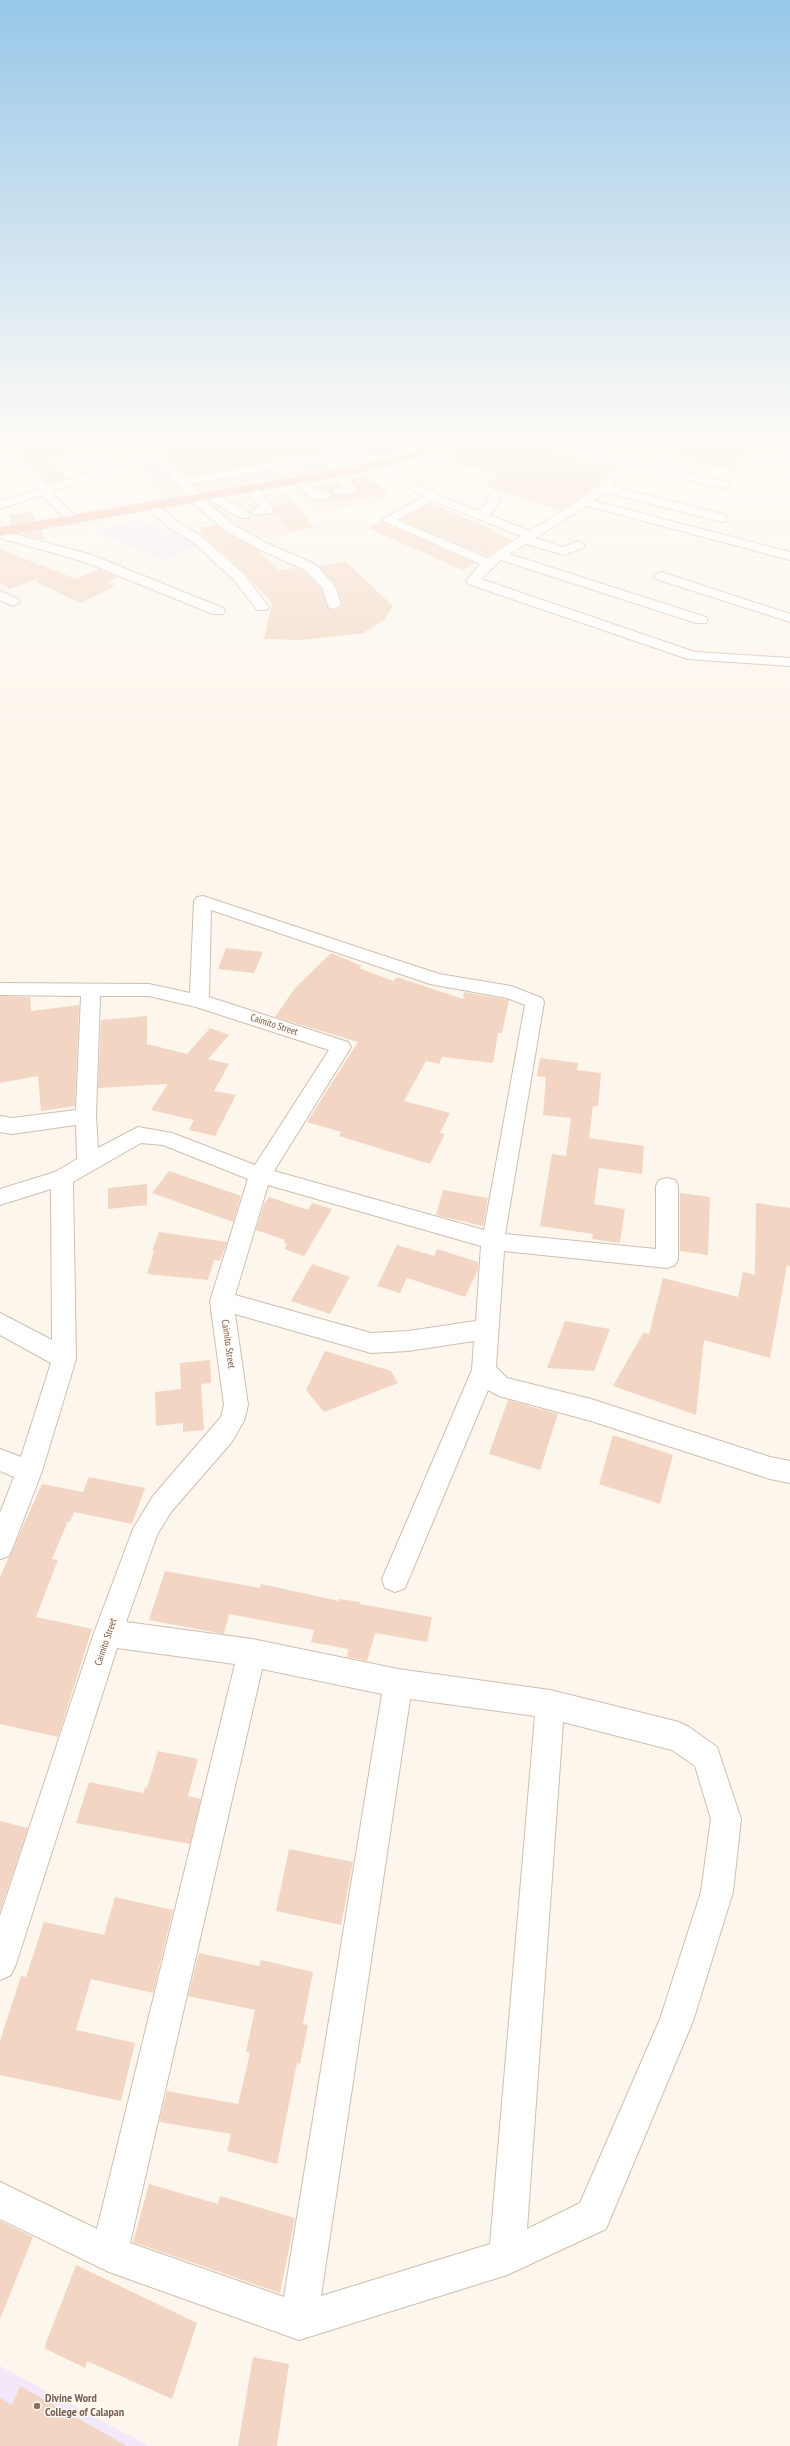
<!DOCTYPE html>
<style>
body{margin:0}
canvas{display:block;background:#fdf6ec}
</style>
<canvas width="790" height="2446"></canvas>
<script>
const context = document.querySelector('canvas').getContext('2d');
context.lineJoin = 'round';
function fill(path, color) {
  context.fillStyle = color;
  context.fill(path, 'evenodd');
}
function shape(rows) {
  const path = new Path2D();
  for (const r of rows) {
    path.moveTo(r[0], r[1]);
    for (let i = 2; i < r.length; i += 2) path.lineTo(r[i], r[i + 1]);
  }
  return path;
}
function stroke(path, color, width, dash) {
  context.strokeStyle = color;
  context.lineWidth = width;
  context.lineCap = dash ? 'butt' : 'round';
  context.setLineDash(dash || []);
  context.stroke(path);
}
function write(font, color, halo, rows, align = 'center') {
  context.font = font + ' "PT Sans Narrow",sans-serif';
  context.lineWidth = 3;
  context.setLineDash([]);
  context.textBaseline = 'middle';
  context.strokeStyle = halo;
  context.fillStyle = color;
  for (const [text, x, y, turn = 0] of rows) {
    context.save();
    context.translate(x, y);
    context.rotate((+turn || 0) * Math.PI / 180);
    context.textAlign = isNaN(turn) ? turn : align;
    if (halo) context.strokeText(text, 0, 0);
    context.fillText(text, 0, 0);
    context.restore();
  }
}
fill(shape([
 [170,443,344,443,379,459,348,466,166,499,136,465,167,456,156,450],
 [361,475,388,498,318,513,292,489],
 [285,490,316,528,258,539,205,504]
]), '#fde8e0');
fill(shape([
 [344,443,426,443,379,459]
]), '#efe9e4');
fill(shape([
 [137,520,201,543,165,560,91,531],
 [0,2366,149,2446,0,2446]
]), '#f3e8fa');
fill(shape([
 [15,443,66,443,77,449,83,446,82,443,91,443,92,451,49,459,68,478,48,484],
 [157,443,328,443,329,451,188,476,168,455,169,452],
 [456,443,530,443,616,468,580,498,561,510,483,485,499,476,435,457,458,450],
 [684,443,742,443,753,448,736,471,671,459],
 [366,476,388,493,333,503,329,498,333,494,320,488,338,483,341,487,335,488,333,491,335,496,356,494,359,489,351,480],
 [293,503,314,527,290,531,274,512,273,506],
 [431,504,493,529,489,530,513,540,487,556,400,520],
 [32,512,36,520,11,525,10,515],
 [381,522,475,563,463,570,367,528],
 [216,525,256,549,279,570,297,568,304,571,321,588,329,609,335,610,342,605,336,585,319,566,345,561,393,606,383,621,363,633,302,640,264,639,272,603,245,573,204,536,198,528],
 [41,530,46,540,20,534],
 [0,549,76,579,98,569,118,577,107,583,115,586,80,603,37,582,36,579,10,589,0,583],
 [226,948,263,952,254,973,218,969],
 [331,953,362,966,359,968,393,981,397,977,463,999,464,992,509,1000,502,1033,498,1033,493,1063,442,1057,439,1064,426,1061,404,1101,450,1113,440,1133,445,1134,430,1164,339,1136,341,1132,307,1122,358,1042,275,1017,295,988],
 [0,996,30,997,31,1011,79,1005,75,1106,41,1111,38,1076,0,1083],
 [147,1016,147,1044,187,1054,210,1028,229,1035,208,1059,229,1064,214,1091,236,1095,215,1136,189,1130,194,1120,151,1110,168,1084,98,1088,101,1020],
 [540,1058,578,1063,577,1070,601,1073,598,1106,593,1106,589,1138,644,1146,642,1174,599,1168,594,1204,625,1209,620,1243,592,1239,593,1234,540,1226,552,1154,566,1156,571,1118,543,1115,546,1077,537,1076],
 [169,1171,241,1196,233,1222,152,1193],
 [147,1184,147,1205,108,1209,108,1188],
 [443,1190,488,1198,483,1226,436,1215],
 [680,1193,710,1197,708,1255,680,1251],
 [269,1197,308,1210,312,1203,332,1209,304,1256,284,1249,287,1244,284,1243,285,1240,256,1230,264,1204],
 [756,1203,790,1208,790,1266,787,1265,770,1358,704,1340,696,1415,613,1386,643,1333,649,1334,663,1278,738,1297,743,1272,755,1275],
 [159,1232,227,1242,220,1261,214,1260,208,1280,147,1274,154,1251,152,1251],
 [397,1245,434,1256,437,1249,478,1262,478,1270,465,1297,407,1278,400,1293,377,1286],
 [312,1264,350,1277,330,1314,291,1301],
 [565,1321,610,1329,594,1371,547,1368],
 [325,1351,391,1371,398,1383,324,1412,306,1390],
 [210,1360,211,1383,201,1384,204,1430,183,1432,183,1423,156,1426,155,1392,181,1389,180,1363],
 [508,1400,558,1414,540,1470,489,1454],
 [613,1435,673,1455,660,1504,599,1484],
 [89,1477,145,1488,132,1524,74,1512,70,1522,68,1521,52,1559,58,1560,36,1617,92,1629,58,1737,0,1724,0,1577,42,1484,83,1492],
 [165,1571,260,1588,261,1584,339,1601,339,1599,360,1602,360,1604,432,1617,427,1642,375,1633,367,1661,347,1657,348,1649,311,1642,314,1630,229,1614,224,1634,149,1620],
 [158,1751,198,1759,188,1796,201,1799,190,1844,76,1823,89,1782,143,1793,145,1787,147,1788],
 [0,1821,28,1828,0,1911],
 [289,1849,353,1862,341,1925,276,1911],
 [115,1897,173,1910,153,1993,91,1979,76,2030,135,2043,121,2101,0,2075,0,2041,21,1976,26,1977,44,1922,104,1935],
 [199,1953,259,1966,261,1960,313,1972,303,2024,308,2025,300,2064,297,2063,277,2164,227,2151,231,2134,159,2122,167,2091,238,2104,250,2053,246,2052,255,2010,188,1996],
 [149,2184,218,2204,220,2196,295,2218,280,2293,133,2242],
 [0,2221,33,2237,1,2317,0,2317],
 [76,2265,197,2323,172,2399,87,2361,85,2368,44,2348],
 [253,2357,289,2364,277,2446,238,2446],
 [20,2386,127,2446,0,2446,0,2398,12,2405]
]), '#f3d5c3');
const minor = shape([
 [1,443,13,443,46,486,158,451,166,451,168,453,166,455,52,492,79,520,73,524,69,523,42,495,0,509,0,501,37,489,1,443],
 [67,443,80,443,82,445,76,448,67,443],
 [550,443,567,443,728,482,730,485,724,489,635,467,612,486,726,515,728,518,726,521,722,522,605,492,594,501,790,552,790,560,587,506,535,538,563,547,579,541,585,545,583,548,564,555,526,544,509,554,706,617,708,620,706,623,696,623,501,560,481,579,695,652,790,658,790,666,688,659,468,584,466,581,480,564,381,520,423,497,376,466,374,464,380,461,436,494,478,511,483,508,491,493,499,493,501,496,494,510,489,515,530,531,581,499,624,464,551,445,550,443],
 [433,501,521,536,487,558,397,520,433,501],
 [611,443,626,443,620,446,611,443],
 [743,443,770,443,790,446,790,452,749,446,743,443],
 [336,451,360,468,360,472,352,472,334,458,191,484,200,496,231,523,264,542,315,564,335,586,341,605,334,609,329,608,322,587,305,570,256,548,223,529,192,502,160,464,166,461,170,462,186,478,336,451],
 [338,471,342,472,356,487,358,490,356,493,336,495,334,492,336,489,344,488,332,474,338,471],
 [297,477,320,493,326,491,332,495,322,500,314,500,293,483,291,481,297,477],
 [252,485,256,486,272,507,274,510,272,513,254,515,252,512,254,509,260,508,246,489,252,485],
 [212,492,248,512,250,515,248,518,240,518,208,499,206,496,212,492],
 [153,503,157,504,176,521,201,536,244,574,269,607,267,610,257,610,234,580,193,542,168,527,149,510,147,507,153,503],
 [0,530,92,555,223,608,225,611,223,614,213,614,82,561,0,538,0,530],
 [661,572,790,614,790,622,656,579,654,576,661,572],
 [0,591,18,599,20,602,13,606,0,600,0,591],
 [203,896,439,974,511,986,542,998,544,1002,505,1234,656,1249,656,1186,659,1180,667,1178,675,1180,678,1186,678,1259,675,1265,667,1268,504,1251,496,1367,507,1378,591,1399,770,1457,790,1461,790,1483,770,1479,591,1421,499,1396,488,1390,405,1588,395,1592,385,1588,382,1579,472,1370,474,1341,408,1351,371,1353,235,1314,248,1405,244,1421,231,1443,171,1512,157,1535,126,1622,252,1639,398,1669,550,1690,679,1722,689,1727,717,1747,741,1819,733,1892,693,2021,606,2229,507,2275,299,2340,109,2272,0,2219,0,2182,97,2229,235,1664,117,1648,16,1964,11,1975,0,1980,0,1916,94,1633,133,1529,153,1496,221,1417,224,1405,210,1301,248,1179,163,1145,141,1143,73,1182,76,1359,42,1471,13,1547,9,1556,0,1559,0,1513,14,1477,0,1471,0,1449,21,1457,51,1363,0,1335,0,1313,52,1340,51,1189,0,1205,0,1189,55,1172,77,1159,76,1125,12,1134,0,1132,0,1116,12,1118,76,1110,81,996,0,995,0,983,149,984,190,993,194,901,197,897,203,896],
 [211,910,430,984,507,998,525,1005,484,1230,274,1171,351,1047,348,1042,209,997,211,910],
 [100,996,149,996,196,1007,329,1050,255,1165,172,1133,138,1127,98,1148,96,1116,100,996],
 [268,1185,481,1246,476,1321,408,1331,371,1333,235,1295,268,1185],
 [262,1669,382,1694,284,2297,130,2243,262,1669],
 [410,1699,535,1716,490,2244,321,2296,410,1699],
 [563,1722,672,1750,695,1766,711,1819,701,1892,660,2019,580,2203,527,2229,563,1722]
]);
const highway = shape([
 [432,443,447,443,411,459,356,473,0,536,0,528,356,467,403,455,432,443]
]);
stroke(minor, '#d1beb0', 2);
stroke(highway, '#dad1cd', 2);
fill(minor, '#fff');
fill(highway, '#f7b7a3');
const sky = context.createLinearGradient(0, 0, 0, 785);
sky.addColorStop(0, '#97c7e8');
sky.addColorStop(0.56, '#fefbf6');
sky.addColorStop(1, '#fefbf600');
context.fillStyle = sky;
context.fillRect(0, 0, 790, 785);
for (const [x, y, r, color] of [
 [37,2406,4,"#8d6e63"]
]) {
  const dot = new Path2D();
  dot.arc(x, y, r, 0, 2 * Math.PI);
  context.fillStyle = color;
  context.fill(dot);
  stroke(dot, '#fffaf3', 1.5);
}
write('10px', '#7a5c4d', '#fffaf3', [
 ["Caimito Street",274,1025,18],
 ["Caimito Street",228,1344,82],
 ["Caimito Street",106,1642,-71]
]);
write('bold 12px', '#785e54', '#fffaf3', [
 ["Divine Word",45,2399],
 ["College of Calapan",45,2413]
], 'left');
</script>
